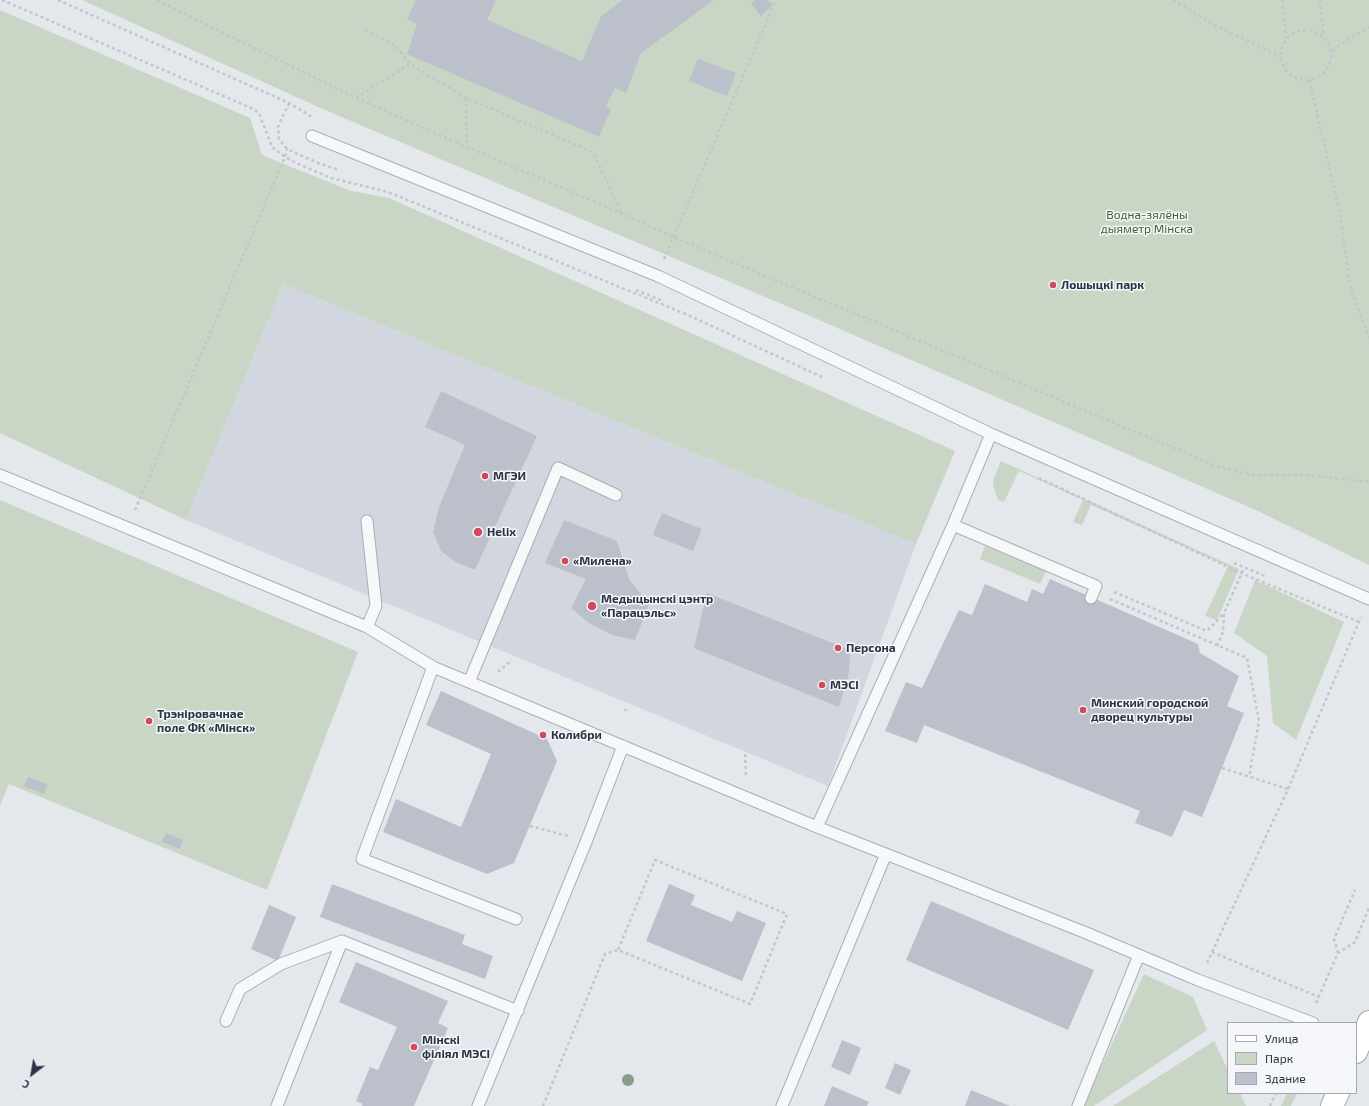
<!DOCTYPE html>
<meta charset="utf-8">
<style>
body{margin:0}
#map{position:relative;width:1369px;height:1106px;overflow:hidden;background:#e4e7ec;font-family:"Exo 2",sans-serif}
canvas{display:block}
.legend{position:absolute;left:1227px;top:1022px;width:130px;height:72px;box-sizing:border-box;background:#f4f6f9;border:1px solid #a4a8b1;margin:0;padding:5px 7px;list-style:none;font-size:12px;color:#2b3445}
.legend li{display:flex;align-items:center;gap:8px;height:20px}
.legend b{width:20px;border:1px solid #a4a8b1}
.north{position:absolute;left:12px;top:1054px;width:40px;height:40px;-webkit-text-stroke:3px #f4f6f9;paint-order:stroke;rotate:211deg;font-size:11px;font-weight:700;line-height:16px;text-align:center;color:#2b3445}
.north::after{content:'';display:block;margin:auto;width:14px;height:18px;background:#2b3445;clip-path:polygon(50% 0,100% 100%,50% 72%,0 100%)}
</style>
<div id="map">
<canvas width="1369" height="1106"></canvas>
<ul class="legend">
<li><b style="height:5px;background:#fff"></b>Улица</li>
<li><b style="height:11px;background:#c9d6c5"></b>Парк</li>
<li><b style="height:11px;background:#bbc0ca"></b>Здание</li>
</ul>
<div class="north">С</div>
</div>
<script>
const context = document.querySelector('canvas').getContext('2d');
context.lineJoin = 'round';
function fill(path, color) {
  context.fillStyle = color;
  context.fill(path, 'evenodd');
}
function shape(rows) {
  const path = new Path2D();
  for (const r of rows) {
    if (r.length === 3) {
      path.moveTo(r[0] + r[2], r[1]);
      path.arc(r[0], r[1], r[2], 0, 2 * Math.PI);
      continue;
    }
    path.moveTo(r[0], r[1]);
    for (let i = 2; i < r.length; i += 2) path.lineTo(r[i], r[i + 1]);
  }
  return path;
}
function stroke(path, color, width, dash) {
  context.strokeStyle = color;
  context.lineWidth = width;
  context.lineCap = dash ? 'butt' : 'round';
  context.setLineDash(dash || []);
  context.stroke(path);
}
function write(font, color, halo, rows, align = 'center') {
  context.font = font + ' "Exo 2",sans-serif';
  context.lineWidth = 3;
  context.setLineDash([]);
  context.textBaseline = 'middle';
  context.strokeStyle = halo;
  context.fillStyle = color;
  for (const [text, x, y, turn = 0] of rows) {
    context.save();
    context.translate(x, y);
    context.rotate((+turn || 0) * Math.PI / 180);
    context.textAlign = isNaN(turn) ? turn : align;
    if (halo) context.strokeText(text, 0, 0);
    context.fillText(text, 0, 0);
    context.restore();
  }
}
fill(shape([
 [283,284,916,544,828,786,186,520]
]), '#d2d6de');
fill(shape([
 [82,0,1369,0,1369,565,1258,511,810,316,325,110],
 [0,10,250,118,262,155,351,191,389,198,955,451,916,544,283,284,186,520,0,433],
 [1001,461,1239,569,1217,620,1205,616,1228,566,1091,505,1082,525,1073,522,1083,500,1019,471,1004,502,998,500,993,485,994,478],
 [0,500,358,652,267,890,9,784,0,805],
 [985,546,1046,571,1040,584,980,559],
 [1255,580,1344,622,1296,740,1273,723,1267,656,1234,633],
 [1144,974,1193,997,1207,1030,1094,1106,1083,1106],
 [1214,1041,1228,1070,1228,1093,1240,1093,1246,1106,1113,1106],
 [1287,1093,1297,1093,1291,1106,1281,1106]
]), '#c9d6c5');
fill(shape([
 [416,0,496,0,487,20,582,61,601,16,623,0,714,0,641,53,626,93,615,88,606,106,611,109,599,137,407,54,417,24,407,19],
 [755,0,768,0,773,5,761,16,751,4],
 [698,59,736,73,727,96,689,81],
 [441,391,537,436,475,570,456,562,441,551,433,532,439,507,465,445,425,427],
 [662,513,702,529,693,551,653,535],
 [564,520,617,541,629,579,649,604,635,640,612,635,589,623,571,608,586,579,545,563],
 [1050,579,1198,644,1200,653,1239,676,1227,706,1244,713,1202,817,1184,810,1172,837,1135,823,1140,811,924,725,917,743,885,731,906,682,922,688,959,610,972,615,985,584,1027,602,1032,589,1043,594],
 [707,593,850,650,849,673,839,707,694,648],
 [441,691,547,739,557,761,514,863,487,874,383,832,396,799,461,827,491,754,426,725],
 [28,777,47,784,44,794,24,786],
 [166,833,183,840,180,849,162,842],
 [332,884,465,935,462,944,493,956,485,979,320,917],
 [669,884,695,895,691,905,732,922,737,911,766,923,742,981,646,941],
 [931,901,1094,970,1068,1030,906,960],
 [269,905,296,917,278,961,251,949],
 [356,962,448,1001,438,1023,448,1028,414,1106,362,1106,363,1104,356,1101,370,1067,378,1070,397,1027,339,1002],
 [842,1040,861,1048,850,1075,831,1067],
 [895,1063,911,1070,900,1095,885,1088],
 [832,1086,869,1102,867,1106,824,1106],
 [971,1090,1010,1106,965,1106]
]), '#bbc0ca');
const lane = shape([
 [312,136,658,276,991,434,1369,599],
 [0,475,367,627,433,667,817,827,1084,932,1198,980,1313,1023],
 [953,525,1096,586,1091,598],
 [367,627,376,606,367,521],
 [433,667,362,859,516,919],
 [469,682,558,468,616,495],
 [817,827,953,525,991,434],
 [342,941,518,1011],
 [226,1021,240,989,281,964,342,941,277,1106],
 [478,1106,586,842,623,746],
 [782,1106,886,854],
 [1078,1106,1139,955]
]);
const primary = shape([
 [1356,1052,1369,1022],
 [1332,1106,1338,1093]
]);
stroke(lane, '#a9aeb7', 13);
stroke(primary, '#a3abb8', 24);
stroke(shape([
 [2,0,251,108,259,113,272,147,285,157,296,163,331,178,388,192,688,315,822,377],
 [58,0,289,103,312,117],
 [157,0,356,98,467,147,621,213,673,237,1214,465,1234,471,1253,475,1307,475,1369,482],
 [1173,0,1211,23,1281,57],
 [1282,0,1286,38],
 [1320,0,1324,36],
 [1306,55,25],
 [365,30,396,46,410,64],
 [1332,50,1369,27],
 [1309,80,1339,209,1351,290,1369,338],
 [356,98,410,64,466,98,593,152,621,212],
 [466,98,467,147],
 [289,103,278,127,279,139,287,149,318,163,339,170],
 [664,259,776,0],
 [636,290,663,301],
 [1039,478,1241,573,1359,622],
 [135,510,285,157,287,149],
 [1234,563,1265,576],
 [1114,592,1207,631,1224,613],
 [1110,599,1247,658,1259,721,1249,777],
 [1217,646,1223,632,1224,613,1244,568],
 [498,672,512,660],
 [625,711,626,709],
 [745,754,746,776],
 [1222,768,1288,789],
 [530,826,568,836],
 [1212,952,1319,997],
 [1338,953,1334,939,1355,890],
 [1207,963,1288,789,1361,617],
 [1316,1003,1338,953,1355,942,1369,908],
 [543,1106,605,954,618,950,750,1004,787,914,655,860,618,950],
 [1270,1106,1276,1093]
]), '#c2c5cb', 2.5, [3, 3]);
stroke(lane, '#f7f8fa', 11);
stroke(primary, '#fff', 22);
context.fillStyle = '#899d89';
for (const [x, y] of [
 [628,1080]
]) {
  context.beginPath();
  context.arc(x, y, 6, 0, 2 * Math.PI);
  context.fill();
}
for (const [x, y, r, color] of [
 [1053,285,4,"#d1495b"],
 [485,476,4,"#d1495b"],
 [478,532,5,"#d1495b"],
 [565,561,4,"#d1495b"],
 [592,606,5,"#d1495b"],
 [838,648,4,"#d1495b"],
 [822,685,4,"#d1495b"],
 [1083,710,4,"#d1495b"],
 [149,721,4,"#d1495b"],
 [543,735,4,"#d1495b"],
 [414,1047,4,"#d1495b"]
]) {
  const dot = new Path2D();
  dot.arc(x, y, r, 0, 2 * Math.PI);
  context.fillStyle = color;
  context.fill(dot);
  stroke(dot, '#f4f6f9', 1.5);
}
write('12px', '#3f6138', '#f4f6f9', [
 ["Водна-зялёны",1147,215],
 ["дыяметр Мінска",1147,229]
]);
write('bold 12px', '#2b3445', '#f4f6f9', [
 ["Лошыцкі парк",1061,285],
 ["МГЭИ",493,476],
 ["Helix",487,532],
 ["«Милена»",573,561],
 ["Медыцынскі цэнтр",601,599],
 ["«Парацэльс»",601,613],
 ["Персона",846,648],
 ["МЭСІ",830,685],
 ["Минский городской",1091,703],
 ["дворец культуры",1091,717],
 ["Трэніровачнае",157,714],
 ["поле ФК «Мінск»",157,728],
 ["Колибри",551,735],
 ["Мінскі",422,1040],
 ["філіял МЭСІ",422,1054]
], 'left');
</script>
